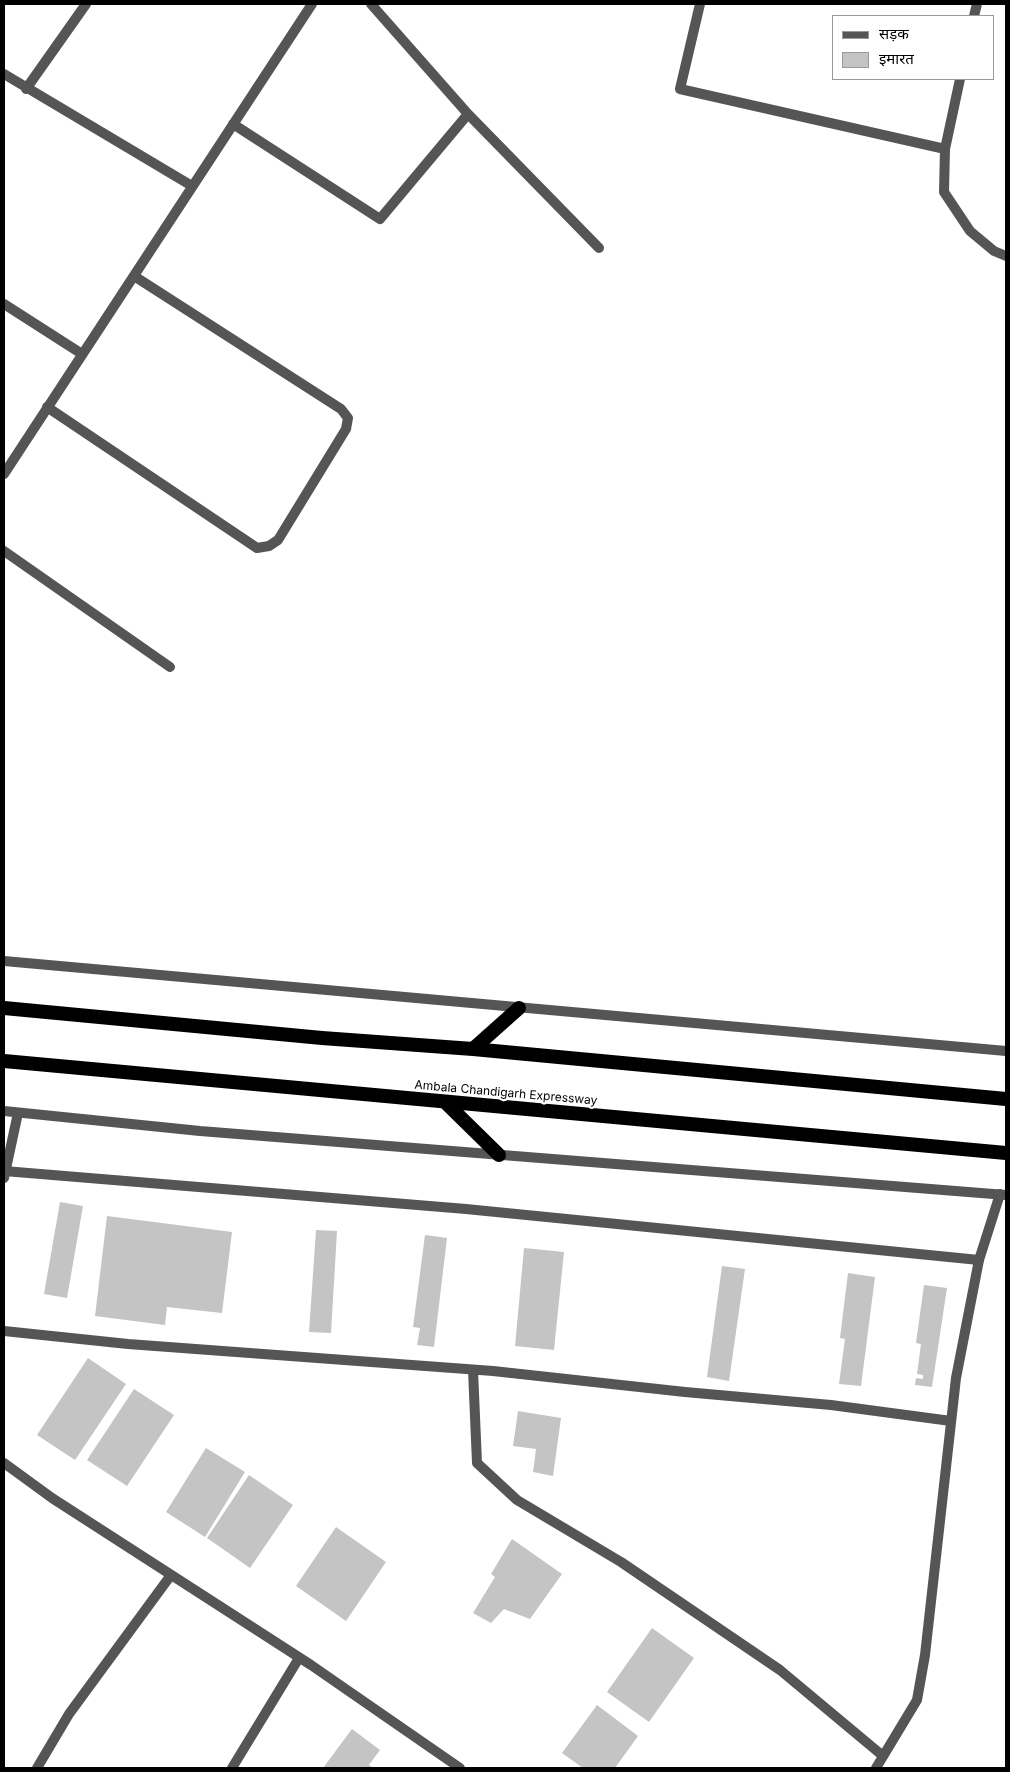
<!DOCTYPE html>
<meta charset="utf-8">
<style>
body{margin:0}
#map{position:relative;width:1010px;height:1772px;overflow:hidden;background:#fff;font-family:Inter,"Noto Sans Devanagari",sans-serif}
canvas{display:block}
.frame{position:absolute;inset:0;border:5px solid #000;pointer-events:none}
.legend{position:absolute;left:832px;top:15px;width:162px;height:65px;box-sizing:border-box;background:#fff;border:1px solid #999;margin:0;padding:6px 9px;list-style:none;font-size:15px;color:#000}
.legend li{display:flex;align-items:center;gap:10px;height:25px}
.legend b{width:25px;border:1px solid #999}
</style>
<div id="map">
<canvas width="1010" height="1772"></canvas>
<div class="frame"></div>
<ul class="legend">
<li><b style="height:6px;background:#555"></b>सड़क</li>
<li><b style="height:14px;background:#c4c4c4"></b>इमारत</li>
</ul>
</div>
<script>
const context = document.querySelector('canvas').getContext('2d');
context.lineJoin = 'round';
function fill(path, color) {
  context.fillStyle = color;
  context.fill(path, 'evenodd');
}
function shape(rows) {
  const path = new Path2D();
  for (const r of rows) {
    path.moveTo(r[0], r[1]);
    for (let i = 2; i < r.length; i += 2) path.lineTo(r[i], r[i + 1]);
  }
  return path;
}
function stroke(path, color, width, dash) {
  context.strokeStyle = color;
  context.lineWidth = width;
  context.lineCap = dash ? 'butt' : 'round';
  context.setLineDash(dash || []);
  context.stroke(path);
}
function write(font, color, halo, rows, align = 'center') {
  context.font = font + ' Inter,sans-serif';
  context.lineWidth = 4.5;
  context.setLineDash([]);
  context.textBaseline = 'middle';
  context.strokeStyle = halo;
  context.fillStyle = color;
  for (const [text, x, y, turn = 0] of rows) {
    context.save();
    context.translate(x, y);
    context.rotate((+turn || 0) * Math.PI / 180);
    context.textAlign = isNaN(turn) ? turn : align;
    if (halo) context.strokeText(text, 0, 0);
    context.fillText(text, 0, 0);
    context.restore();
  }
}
fill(shape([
 [60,1202,83,1206,67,1298,44,1294],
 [107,1216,232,1232,222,1313,167,1307,165,1325,95,1316],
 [316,1230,337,1231,331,1333,309,1332],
 [425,1235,447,1238,434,1347,417,1345,420,1328,413,1327],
 [524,1248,564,1252,554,1350,515,1346],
 [722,1266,745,1269,729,1381,707,1377],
 [848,1273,875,1277,861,1386,839,1384,845,1339,840,1338],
 [924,1285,947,1288,932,1387,915,1385,916,1378,923,1379,923,1375,917,1374,921,1344,916,1343],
 [88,1358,126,1384,75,1460,37,1435],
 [134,1389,174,1415,127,1486,87,1460],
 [518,1411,561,1418,553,1476,533,1472,536,1449,513,1446],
 [206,1448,245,1472,205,1537,166,1512],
 [249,1475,293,1505,250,1568,207,1538],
 [336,1527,386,1562,346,1621,296,1586],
 [512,1539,562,1574,530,1619,504,1609,491,1623,473,1613,495,1577,491,1574],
 [652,1628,694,1658,649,1722,607,1692],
 [597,1705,638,1736,615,1768,583,1768,562,1753],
 [352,1729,380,1750,369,1765,373,1768,323,1768]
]), '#c4c4c4');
stroke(shape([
 [4,1171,466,1209,979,1260]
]), '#555', 10);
stroke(shape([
 [371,4,468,114,599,248],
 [700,4,680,89,945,149],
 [974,16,977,4],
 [4,74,192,186],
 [960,79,945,149,944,192,970,231,994,251,1006,256],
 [26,89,86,4],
 [233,124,380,219,468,114],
 [4,304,82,354],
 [47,407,257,548,269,546,278,540,346,429,348,418,341,409,134,276],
 [4,474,312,4],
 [4,551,170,667],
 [4,1178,18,1113],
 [4,1331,128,1344,493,1371,685,1392,831,1405,951,1421],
 [473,1370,477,1463,517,1500,621,1562,780,1670,883,1756],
 [4,1463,52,1498,311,1665,460,1768],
 [37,1768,69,1714,171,1575],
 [232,1768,299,1658],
 [876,1768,917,1700,925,1655,956,1378,979,1260,1000,1194]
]), '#555', 10);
stroke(shape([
 [4,961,1006,1051],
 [4,1111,200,1131,1006,1195]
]), '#555', 10);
stroke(shape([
 [4,1008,322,1038,473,1049,1006,1099],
 [473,1049,519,1008],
 [4,1061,1006,1153],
 [446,1103,499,1155]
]), '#000', 14);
write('12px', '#000', '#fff', [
 ["Ambala Chandigarh Expressway",506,1093,5]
]);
</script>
